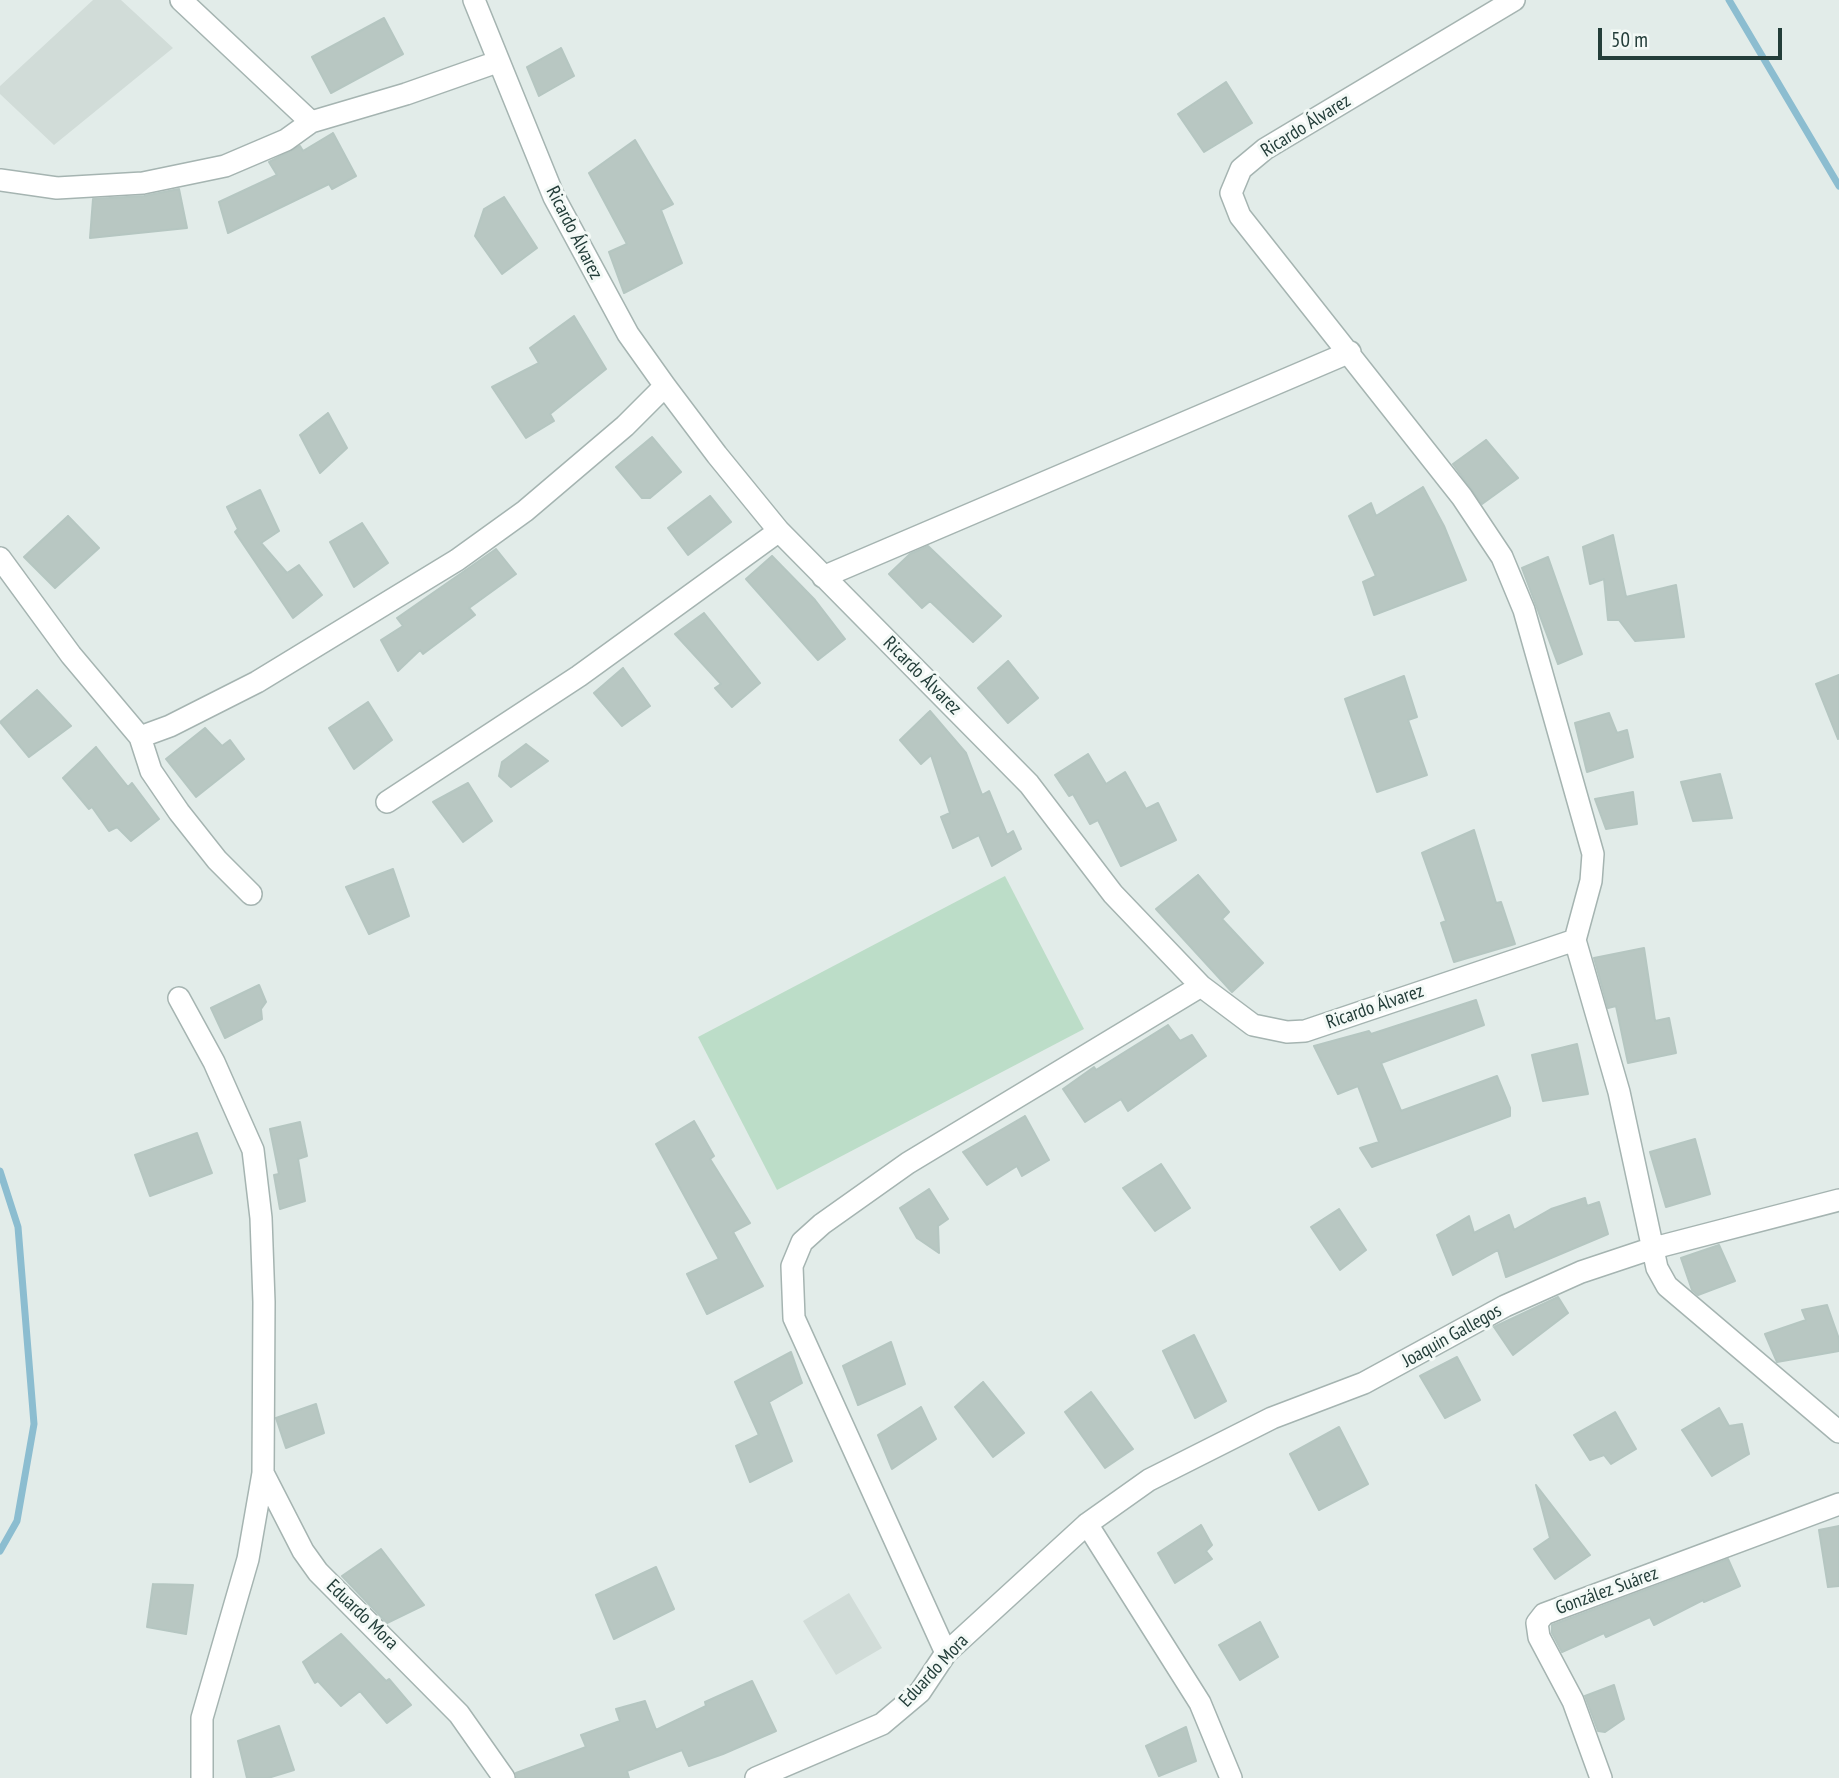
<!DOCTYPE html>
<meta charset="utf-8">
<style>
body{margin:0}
#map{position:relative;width:1839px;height:1778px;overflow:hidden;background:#e2ece9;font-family:"PT Sans Narrow",sans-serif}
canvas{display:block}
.scale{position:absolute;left:1598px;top:28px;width:184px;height:32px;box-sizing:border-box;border:4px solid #233d39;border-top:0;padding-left:9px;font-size:21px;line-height:24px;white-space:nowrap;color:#233d39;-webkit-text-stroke:5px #f3f9f6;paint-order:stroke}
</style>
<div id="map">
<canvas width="1839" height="1778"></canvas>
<div class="scale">50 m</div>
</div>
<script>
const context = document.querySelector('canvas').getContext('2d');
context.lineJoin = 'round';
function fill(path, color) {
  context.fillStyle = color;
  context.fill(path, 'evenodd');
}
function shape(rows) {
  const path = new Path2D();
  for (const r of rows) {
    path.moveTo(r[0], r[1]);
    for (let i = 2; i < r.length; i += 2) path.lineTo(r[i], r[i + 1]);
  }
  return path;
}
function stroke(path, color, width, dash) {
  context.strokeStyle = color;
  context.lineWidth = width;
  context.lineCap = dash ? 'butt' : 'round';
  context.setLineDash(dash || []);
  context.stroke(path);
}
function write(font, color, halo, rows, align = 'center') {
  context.font = font + ' "PT Sans Narrow",sans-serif';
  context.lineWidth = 6;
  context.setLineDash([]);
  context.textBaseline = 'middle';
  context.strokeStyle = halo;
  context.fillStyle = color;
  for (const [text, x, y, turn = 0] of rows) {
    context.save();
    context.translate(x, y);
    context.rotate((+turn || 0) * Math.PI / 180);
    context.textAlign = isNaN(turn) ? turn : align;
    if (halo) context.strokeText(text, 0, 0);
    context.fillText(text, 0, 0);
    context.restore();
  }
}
fill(shape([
 [93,0,121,0,173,48,54,145,0,94,0,86],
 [849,1593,882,1648,836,1675,803,1621]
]), '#d1dcd8');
fill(shape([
 [1005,876,1084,1029,777,1190,698,1037]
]), '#bcddc8');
stroke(shape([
 [1729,0,1839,186],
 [0,1171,18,1227,34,1424,17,1521,0,1551]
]), '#8cbdd0', 7);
const building = shape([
 [384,18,403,54,331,93,312,57,384,18],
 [561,48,574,76,539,96,527,67,561,48],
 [1226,82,1252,123,1204,152,1178,114,1226,82],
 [333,133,356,176,332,189,329,184,228,233,219,202,277,175,269,162,300,146,303,151,333,133],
 [635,140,673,204,661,210,682,263,624,293,609,252,627,244,589,173,635,140],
 [179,189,187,228,90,238,93,199,144,196,179,189],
 [504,197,537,248,502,274,475,236,484,209,504,197],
 [574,316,606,369,550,414,554,421,526,438,492,387,539,363,530,348,574,316],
 [328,413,347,448,320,473,300,435,328,413],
 [652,437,681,472,650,498,642,498,616,467,652,437],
 [1486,440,1518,478,1482,504,1453,464,1486,440],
 [1423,487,1444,526,1466,580,1374,615,1363,582,1376,576,1349,516,1371,503,1376,516,1423,487],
 [260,490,279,531,261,543,287,573,299,565,322,595,293,618,235,532,238,529,227,507,260,490],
 [710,496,731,522,688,555,668,528,710,496],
 [68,516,99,548,55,588,24,557,68,516],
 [362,523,388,563,354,587,330,542,362,523],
 [1613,535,1626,597,1676,585,1684,637,1635,641,1619,620,1608,620,1604,579,1590,584,1583,547,1613,535],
 [928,546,1001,616,973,642,930,601,922,608,889,574,910,554,928,546],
 [496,549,516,574,469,608,475,615,423,654,420,650,398,671,381,640,403,626,397,618,496,549],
 [772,556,815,600,845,639,818,660,746,579,772,556],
 [1548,557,1582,654,1558,664,1522,568,1548,557],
 [704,613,760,683,732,707,715,688,721,684,675,634,704,613],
 [1008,661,1038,698,1008,723,978,688,1008,661],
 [623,668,650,706,622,726,594,693,623,668],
 [1839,675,1839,738,1838,739,1816,684,1839,675],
 [1404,676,1417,717,1408,720,1427,775,1377,792,1345,699,1404,676],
 [37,690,71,726,29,757,0,722,37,690],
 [368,702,392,740,354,769,329,728,368,702],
 [930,711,966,753,982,795,989,791,1007,835,1013,831,1021,849,992,866,979,835,953,848,941,817,950,813,931,755,921,764,900,740,930,711],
 [1609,713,1617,733,1627,730,1633,757,1587,772,1575,723,1609,713],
 [205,728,222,746,230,740,244,759,196,797,166,759,205,728],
 [526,744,548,761,511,787,499,776,502,762,526,744],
 [96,747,128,787,132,783,159,819,131,841,117,827,109,831,92,807,89,809,63,778,96,747],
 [1088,754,1106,784,1125,772,1146,809,1158,803,1176,840,1121,866,1098,820,1090,824,1073,794,1069,796,1055,775,1088,754],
 [1720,774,1732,818,1693,821,1681,782,1720,774],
 [468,783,492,821,463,842,433,802,468,783],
 [1633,792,1637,824,1606,829,1595,799,1633,792],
 [1474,830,1496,903,1501,902,1515,944,1454,962,1441,923,1446,921,1422,853,1474,830],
 [393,869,409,916,369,934,346,887,393,869],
 [1198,875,1229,912,1222,919,1263,963,1232,992,1156,909,1198,875],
 [1644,948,1655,1021,1669,1018,1676,1053,1628,1063,1616,1006,1608,1008,1594,958,1644,948],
 [259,985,266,1002,261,1009,262,1019,225,1038,211,1008,259,985],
 [1476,1000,1484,1025,1381,1063,1401,1111,1497,1076,1510,1108,1510,1116,1372,1167,1360,1148,1379,1142,1358,1086,1338,1094,1314,1046,1369,1031,1371,1034,1476,1000],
 [1168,1025,1180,1041,1192,1035,1206,1056,1128,1111,1121,1099,1085,1122,1063,1089,1094,1067,1096,1070,1168,1025],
 [1577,1044,1588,1094,1543,1101,1532,1055,1577,1044],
 [1025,1116,1049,1160,1022,1176,1017,1166,987,1185,963,1152,1025,1116],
 [694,1121,714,1156,710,1159,750,1223,733,1232,763,1286,707,1314,687,1274,719,1259,656,1144,694,1121],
 [300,1122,307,1156,298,1159,305,1201,280,1209,274,1175,279,1174,270,1129,300,1122],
 [197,1133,212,1173,150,1196,135,1155,197,1133],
 [1695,1139,1710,1194,1666,1207,1650,1152,1695,1139],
 [1161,1164,1190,1208,1155,1231,1123,1188,1161,1164],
 [929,1189,948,1219,938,1226,939,1253,917,1238,900,1208,929,1189],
 [1585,1198,1587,1206,1599,1202,1608,1234,1506,1277,1498,1250,1453,1275,1437,1235,1469,1216,1474,1233,1509,1215,1514,1230,1551,1209,1585,1198],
 [1339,1209,1366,1250,1340,1270,1311,1227,1339,1209],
 [1719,1245,1735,1281,1698,1295,1692,1290,1681,1258,1719,1245],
 [1558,1297,1568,1313,1513,1355,1494,1327,1558,1297],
 [1827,1305,1839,1339,1839,1351,1777,1362,1765,1334,1806,1320,1802,1310,1827,1305],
 [1194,1335,1226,1401,1195,1418,1163,1351,1194,1335],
 [891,1342,905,1384,858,1405,843,1366,891,1342],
 [791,1352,802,1383,769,1402,792,1461,750,1482,736,1446,759,1435,735,1382,791,1352],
 [1457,1357,1480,1400,1445,1418,1420,1376,1457,1357],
 [983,1382,1024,1433,993,1457,955,1407,983,1382],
 [1091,1392,1133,1449,1105,1468,1065,1412,1091,1392],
 [316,1404,324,1433,286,1448,276,1418,316,1404],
 [921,1407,936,1439,892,1469,878,1435,921,1407],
 [1719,1408,1729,1426,1742,1424,1749,1454,1712,1476,1682,1430,1719,1408],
 [1615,1412,1636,1449,1611,1464,1604,1455,1590,1460,1574,1435,1615,1412],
 [1339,1427,1368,1484,1319,1510,1290,1454,1339,1427],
 [1536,1485,1590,1555,1555,1579,1534,1549,1550,1538,1536,1485],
 [1201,1525,1212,1545,1206,1551,1212,1559,1175,1583,1158,1553,1201,1525],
 [1839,1526,1839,1586,1828,1587,1819,1530,1839,1526],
 [381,1549,424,1605,387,1623,342,1576,381,1549],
 [1728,1559,1740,1586,1704,1602,1703,1600,1654,1625,1650,1617,1606,1637,1604,1633,1562,1652,1552,1633,1552,1625,1728,1559],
 [656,1567,674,1609,614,1639,596,1595,656,1567],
 [153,1584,193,1585,186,1634,147,1627,153,1584],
 [1260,1622,1278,1657,1240,1680,1219,1645,1260,1622],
 [341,1634,386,1681,389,1679,411,1705,387,1723,360,1691,341,1706,318,1681,315,1683,303,1662,341,1634],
 [752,1681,776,1731,723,1754,689,1766,682,1750,627,1771,629,1778,517,1778,516,1773,586,1747,581,1735,620,1721,616,1709,645,1701,656,1730,706,1706,705,1702,752,1681],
 [1614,1685,1624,1719,1605,1732,1598,1731,1585,1696,1614,1685],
 [279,1726,294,1770,268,1778,247,1778,238,1741,279,1726],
 [1186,1727,1196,1761,1159,1776,1146,1746,1186,1727]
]);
fill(building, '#b8c7c2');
stroke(building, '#b5c6c1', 2);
const minor = shape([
 [181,0,311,122],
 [474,0,554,197,628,334,665,386,717,455,779,531,1029,784,1113,894,1201,986,1253,1025,1287,1032,1305,1031,1575,940],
 [1514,0,1265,149,1241,169,1231,193,1240,216,1462,497,1502,557,1524,610,1593,854,1591,881,1575,940,1619,1092,1657,1268,1667,1286,1839,1432],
 [0,180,57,188,143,183,225,166,286,140,311,122,406,94,497,62],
 [0,558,71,655,140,737,170,726,257,682,457,560,525,511,625,426,665,386],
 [823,577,1350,352],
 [140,737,151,771,179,812,217,860,251,894],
 [387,802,579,676,779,531],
 [179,998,214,1062,253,1150,261,1218,264,1302,263,1473,248,1559,202,1718,202,1778],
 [263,1473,303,1551,318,1572,459,1714,504,1778],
 [1087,1524,1200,1703,1231,1778],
 [946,1653,794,1318,792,1266,802,1242,822,1224,908,1163,1201,986],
 [756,1778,882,1724,920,1692,946,1653,1087,1524,1149,1480,1272,1418,1364,1383,1505,1306,1581,1272,1650,1249,1839,1200],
 [1601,1778,1573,1701,1539,1637,1537,1623,1544,1614,1839,1504]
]);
stroke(minor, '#a5b4b1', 24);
stroke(minor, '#fff', 21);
write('19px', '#233d39', '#f3f9f6', [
 ["Ricardo Álvarez",1306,126,-32],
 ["Ricardo Álvarez",574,233,63],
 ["Ricardo Álvarez",922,676,45],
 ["Ricardo Álvarez",1375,1007,-19],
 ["Joaquin Gallegos",1452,1336,-29],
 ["González Suárez",1607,1591,-20],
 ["Eduardo Mora",362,1615,44],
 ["Eduardo Mora",934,1671,-47]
]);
</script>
